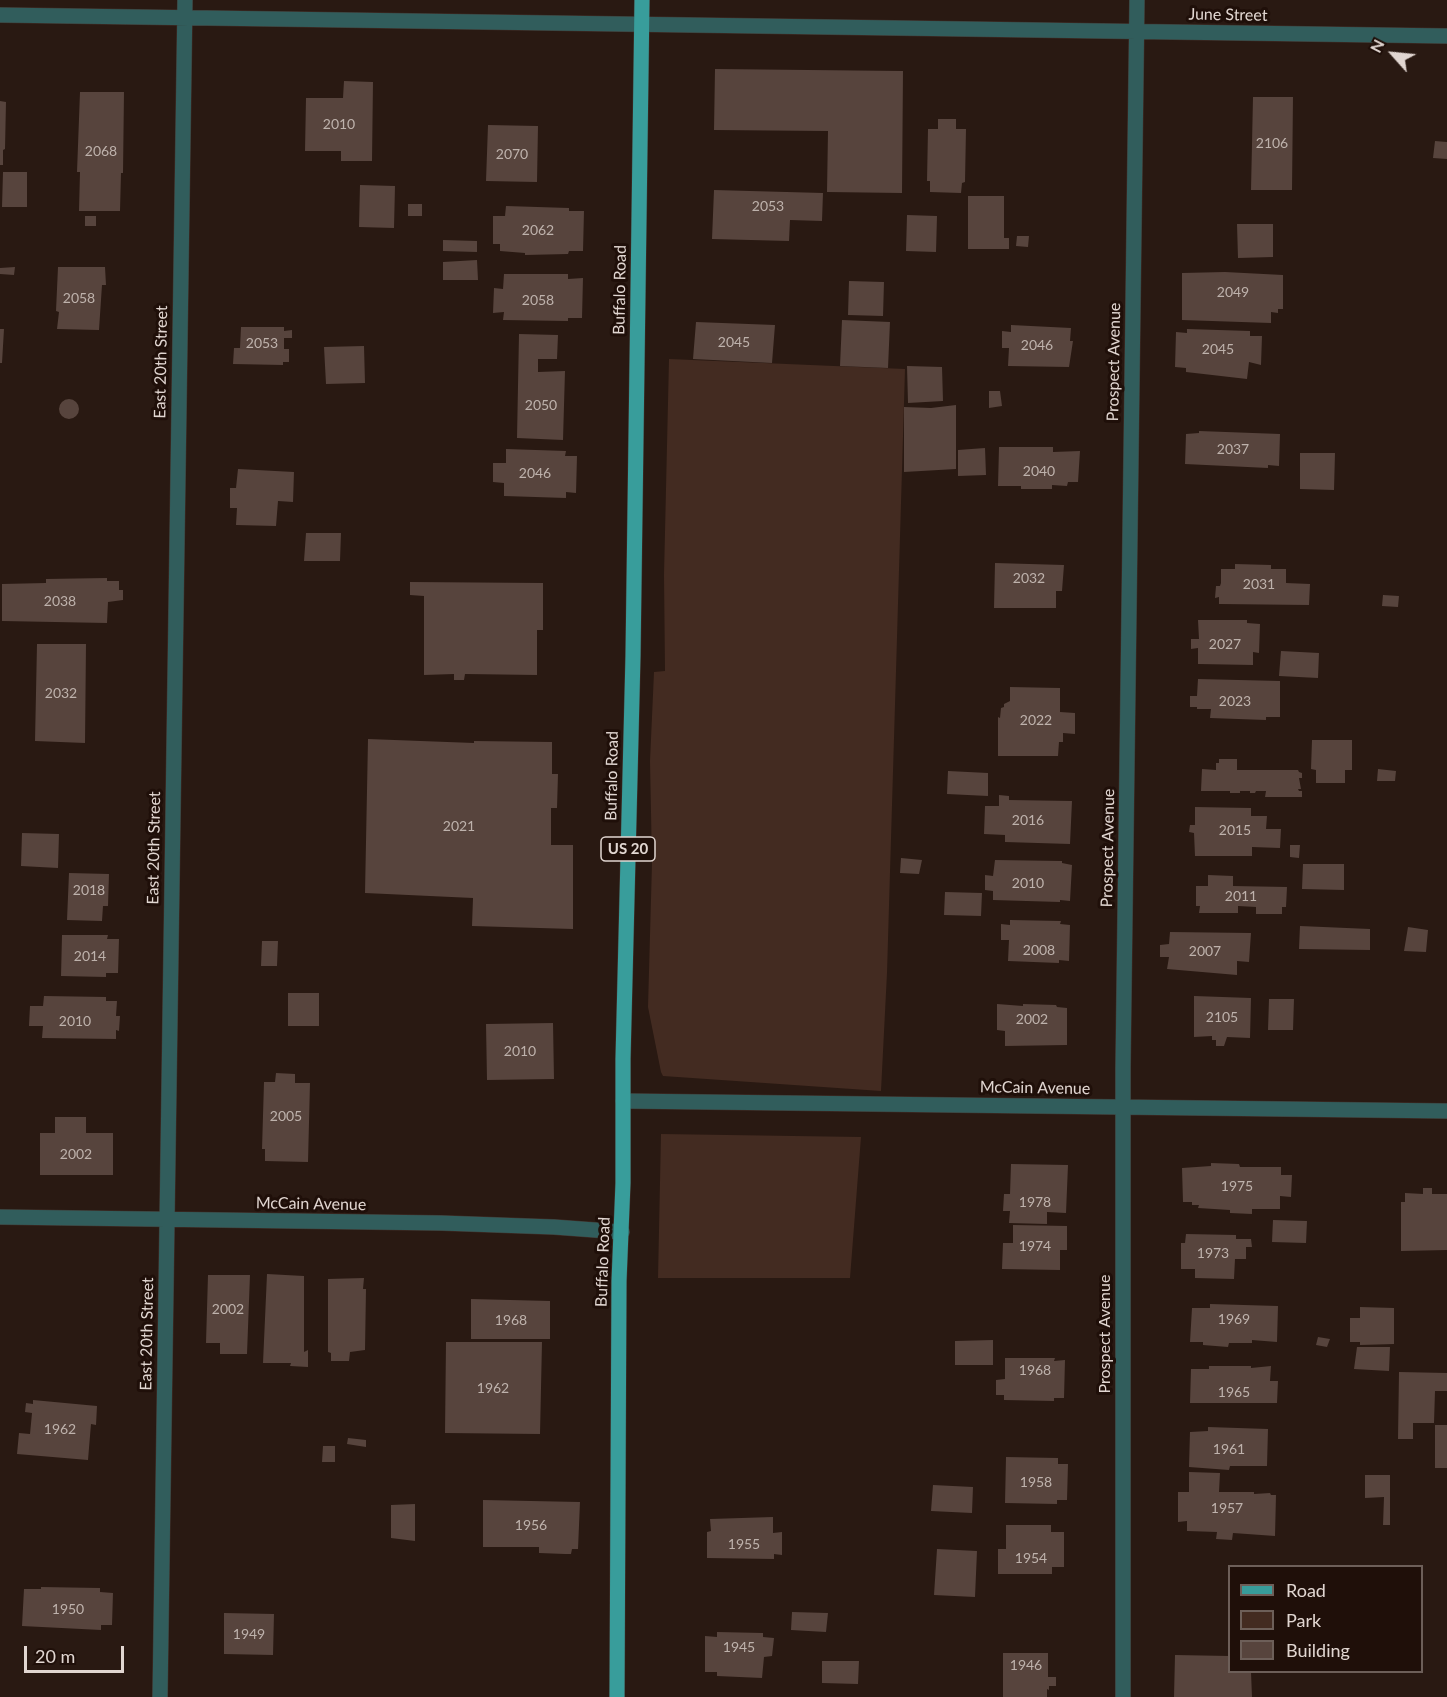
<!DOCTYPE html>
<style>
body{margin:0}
#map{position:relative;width:1447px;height:1697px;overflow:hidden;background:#291912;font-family:Lato,sans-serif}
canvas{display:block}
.legend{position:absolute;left:1228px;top:1565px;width:195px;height:108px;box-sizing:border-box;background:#1f0f09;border:2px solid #6d5f59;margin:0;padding:8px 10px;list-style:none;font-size:18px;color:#e1d6d1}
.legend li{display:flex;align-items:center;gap:12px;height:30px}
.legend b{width:30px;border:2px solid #6d5f59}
.north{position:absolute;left:1363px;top:24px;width:60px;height:60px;-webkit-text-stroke:4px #1f0f09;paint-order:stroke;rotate:297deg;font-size:16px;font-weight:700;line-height:24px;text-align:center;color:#e1d6d1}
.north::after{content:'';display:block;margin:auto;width:21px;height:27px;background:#e1d6d1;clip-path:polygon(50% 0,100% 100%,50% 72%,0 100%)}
.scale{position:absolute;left:24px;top:1646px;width:100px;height:27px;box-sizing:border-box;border:3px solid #e1d6d1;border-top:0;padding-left:8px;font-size:18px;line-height:21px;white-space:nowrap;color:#e1d6d1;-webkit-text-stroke:4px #1f0f09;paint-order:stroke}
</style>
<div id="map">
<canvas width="1447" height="1697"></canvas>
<ul class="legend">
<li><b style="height:8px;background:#389d9b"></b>Road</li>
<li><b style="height:16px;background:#432b21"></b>Park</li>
<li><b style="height:16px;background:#57443d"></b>Building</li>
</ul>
<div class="north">N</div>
<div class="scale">20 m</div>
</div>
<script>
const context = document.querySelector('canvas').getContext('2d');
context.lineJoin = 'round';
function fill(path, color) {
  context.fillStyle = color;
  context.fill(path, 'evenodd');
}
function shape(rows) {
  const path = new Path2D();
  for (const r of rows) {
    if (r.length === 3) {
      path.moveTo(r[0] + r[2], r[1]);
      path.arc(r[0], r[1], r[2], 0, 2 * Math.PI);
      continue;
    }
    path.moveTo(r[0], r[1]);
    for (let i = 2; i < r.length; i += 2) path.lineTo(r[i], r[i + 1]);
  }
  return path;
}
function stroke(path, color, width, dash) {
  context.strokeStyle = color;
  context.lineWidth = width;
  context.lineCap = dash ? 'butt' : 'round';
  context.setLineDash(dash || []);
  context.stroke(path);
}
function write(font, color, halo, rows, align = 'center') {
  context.font = font + ' Lato,sans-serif';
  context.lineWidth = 6;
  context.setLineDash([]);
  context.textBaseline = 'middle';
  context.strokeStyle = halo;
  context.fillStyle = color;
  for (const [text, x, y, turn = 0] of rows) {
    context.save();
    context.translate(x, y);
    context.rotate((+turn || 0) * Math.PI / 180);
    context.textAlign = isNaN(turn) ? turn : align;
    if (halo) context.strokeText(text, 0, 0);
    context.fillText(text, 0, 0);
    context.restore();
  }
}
fill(shape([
 [669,359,905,369,887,973,881,1091,663,1076,661,1072,648,1007,652,863,650,761,654,672,665,671,664,575],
 [661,1134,861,1137,850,1278,658,1278]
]), '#432b21');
fill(shape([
 [715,69,903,71,902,193,827,192,828,131,714,130],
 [344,81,373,82,372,161,341,161,341,151,305,151,306,98,343,98],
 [80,92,124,92,123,173,121,173,120,211,79,211,80,172,77,172],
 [1253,97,1293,97,1292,190,1251,190],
 [0,101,6,102,5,149,3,150,3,165,0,165],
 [938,119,956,119,956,129,966,129,965,182,962,183,961,193,930,192,930,181,927,181,928,129,938,129],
 [488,125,538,126,537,182,486,181],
 [1435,141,1447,142,1447,159,1433,158],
 [3,172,27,172,27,207,2,207],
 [360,185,395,186,394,228,359,227],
 [714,190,823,193,822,221,790,220,789,241,712,239],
 [968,196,1004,196,1004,238,1009,238,1009,249,968,249],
 [408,204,422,204,422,216,408,216],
 [506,206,569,208,569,211,584,211,583,251,569,251,568,254,525,255,525,253,500,251,500,244,493,244,493,216,505,216],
 [907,215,937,216,936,252,906,251],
 [85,216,96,216,96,226,85,226],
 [1237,224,1273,224,1273,257,1238,258],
 [1017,236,1029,236,1028,247,1016,246],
 [443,240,477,241,477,252,443,251],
 [477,260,478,280,443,280,443,262],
 [15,267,14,275,0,274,0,268],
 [58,267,105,267,106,285,102,285,99,330,57,329,59,312,56,311],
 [1225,272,1283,275,1283,309,1278,309,1278,313,1271,312,1271,323,1182,320,1182,273],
 [504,274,568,274,568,279,583,278,582,318,568,318,568,321,503,320,504,312,493,313,494,288,503,289],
 [849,281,884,282,883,316,848,315],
 [842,320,890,322,888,368,840,366],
 [696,322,775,325,772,363,693,359],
 [1011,325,1071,328,1070,341,1073,341,1069,367,1008,366,1009,348,1002,348,1002,331,1011,332],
 [241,327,284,327,284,331,292,330,292,338,284,338,284,349,289,349,289,362,283,362,283,365,233,364,234,348,240,348],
 [0,329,4,329,2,363,0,363],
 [1187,329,1250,331,1250,336,1262,336,1261,365,1249,362,1247,379,1186,372,1186,368,1175,367,1176,332,1187,333],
 [519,334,558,335,557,359,538,359,538,372,565,371,563,440,517,438],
 [364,346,365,383,326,384,324,347],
 [907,366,942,367,943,401,908,403],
 [989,391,1000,391,1002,406,989,408],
 [69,409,10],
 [956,405,956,469,904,472,904,407,931,408],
 [1199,431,1280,434,1279,466,1268,465,1268,468,1185,464,1186,434,1199,433],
 [999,447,1053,447,1053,452,1080,451,1078,482,1068,482,1067,486,1052,485,1052,489,1021,489,1021,486,998,486],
 [985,448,986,475,958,476,958,450],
 [506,449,566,451,565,456,577,456,576,493,566,492,566,498,504,496,504,483,493,482,493,463,506,463],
 [1300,453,1335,453,1334,490,1300,489],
 [238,469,294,472,293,502,278,501,276,526,236,525,237,508,230,508,230,488,236,488],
 [306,533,341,533,340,561,304,561],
 [995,563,1064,565,1062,591,1056,591,1056,608,994,608],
 [1235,564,1271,565,1271,569,1286,569,1286,583,1310,584,1309,605,1219,604,1219,597,1215,598,1216,586,1220,586,1221,583,1221,569,1235,569],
 [107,578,107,581,119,581,119,590,123,590,123,600,108,602,107,623,2,621,2,584,46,583,46,579],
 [410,582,543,583,543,630,537,630,537,675,465,674,464,680,454,680,454,674,424,675,424,596,410,595],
 [1383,595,1399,596,1398,607,1382,606],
 [1198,620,1247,620,1247,623,1260,624,1259,653,1253,652,1253,665,1198,664,1198,648,1191,649,1191,639,1199,639],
 [37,644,86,644,85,743,35,741],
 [1281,651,1319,653,1318,678,1279,676],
 [1198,679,1280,681,1280,717,1266,717,1266,720,1210,718,1211,709,1197,709,1197,707,1190,707,1190,696,1197,696],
 [1010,687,1060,688,1060,712,1075,713,1075,734,1063,733,1063,742,1059,742,1058,756,998,756,998,717,1000,718,1001,708,1004,707,1004,704,1010,701],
 [368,739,474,743,474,741,552,742,552,774,558,774,557,808,551,808,551,845,573,845,573,929,472,926,473,898,365,893],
 [1312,740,1352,740,1352,770,1345,770,1345,783,1316,783,1316,770,1311,769],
 [1219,759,1237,759,1237,770,1298,770,1299,772,1302,773,1302,778,1299,778,1301,789,1298,789,1299,791,1302,791,1302,797,1265,797,1266,791,1256,791,1255,793,1250,793,1250,791,1240,791,1240,793,1230,793,1230,791,1201,791,1202,769,1216,770,1216,763,1219,763],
 [1378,769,1396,771,1395,781,1377,781],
 [948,771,988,773,988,796,947,794],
 [999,795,1009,796,1009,800,1072,801,1070,844,1005,842,1005,835,984,834,985,806,999,806],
 [1195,807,1251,808,1251,816,1267,816,1266,829,1281,829,1280,848,1252,847,1252,856,1195,856,1194,833,1189,832,1190,825,1195,825],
 [22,833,59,834,58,868,21,866],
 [1290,845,1300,845,1299,858,1290,857],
 [901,858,922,860,919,874,900,873],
 [995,860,1062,861,1062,863,1072,865,1070,901,1060,900,1060,902,993,900,993,891,985,890,985,875,993,876],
 [1303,864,1344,864,1344,890,1302,889],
 [69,873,109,874,108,906,103,906,102,921,67,920],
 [1208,875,1233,876,1233,886,1287,887,1286,907,1282,907,1282,914,1256,914,1256,907,1238,906,1238,913,1199,913,1200,906,1196,906,1196,886,1208,886],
 [945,892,982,893,981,916,944,915],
 [1010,920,1061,921,1060,924,1070,925,1069,961,1059,960,1059,963,1008,961,1009,940,1001,940,1001,924,1010,925],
 [1300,926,1370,929,1370,950,1299,949],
 [1408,927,1428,930,1426,952,1404,951],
 [1170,932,1251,933,1249,962,1237,961,1237,975,1167,969,1169,957,1160,957,1160,945,1169,944],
 [62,935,108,935,107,939,119,939,118,973,106,973,106,977,61,976],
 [262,941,278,941,277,966,261,966],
 [288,993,319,993,319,1026,288,1026],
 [44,996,106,997,106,1001,117,1001,116,1016,120,1016,119,1031,116,1030,116,1039,42,1038,43,1026,29,1026,30,1006,43,1006],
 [1194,996,1251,998,1250,1038,1227,1037,1224,1046,1216,1046,1216,1040,1212,1040,1212,1036,1194,1037],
 [1269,999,1294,999,1293,1030,1268,1030],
 [997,1004,1023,1006,1023,1004,1056,1005,1057,1007,1067,1008,1067,1045,1005,1046,1005,1031,997,1030],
 [553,1023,554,1079,487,1080,486,1024],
 [276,1073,295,1074,295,1083,310,1083,308,1162,265,1161,265,1149,262,1149,264,1082,275,1082],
 [55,1117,86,1117,86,1133,113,1133,113,1175,40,1175,40,1133,55,1133],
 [1211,1163,1239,1164,1240,1167,1281,1167,1281,1175,1292,1175,1291,1197,1280,1196,1280,1209,1252,1209,1252,1214,1230,1213,1230,1210,1198,1208,1199,1205,1192,1205,1192,1202,1183,1202,1182,1168,1211,1166],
 [1011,1164,1068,1165,1066,1213,1047,1212,1047,1224,1009,1223,1010,1211,1003,1211,1004,1194,1010,1194],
 [1423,1188,1432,1188,1432,1194,1447,1194,1447,1250,1401,1251,1401,1202,1405,1202,1405,1193,1423,1194],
 [1273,1220,1307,1221,1306,1243,1272,1242],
 [1013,1225,1067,1226,1067,1250,1060,1250,1060,1270,1002,1269,1003,1243,1013,1243],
 [1186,1234,1236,1235,1236,1239,1251,1239,1252,1247,1246,1247,1246,1259,1235,1259,1234,1279,1195,1278,1195,1269,1181,1269,1181,1243,1185,1243],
 [267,1274,304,1276,304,1352,308,1350,308,1367,290,1366,291,1363,263,1363],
 [208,1275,250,1275,247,1354,220,1354,220,1343,206,1343],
 [364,1278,363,1289,366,1289,365,1350,350,1352,349,1361,331,1361,331,1353,328,1352,328,1279],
 [471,1299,550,1301,550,1339,471,1339],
 [1210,1304,1278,1306,1277,1342,1252,1340,1252,1343,1229,1343,1228,1347,1203,1345,1203,1342,1190,1342,1192,1308,1210,1308],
 [1360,1307,1394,1308,1394,1344,1360,1345,1360,1342,1350,1342,1350,1318,1360,1318],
 [1318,1337,1330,1339,1327,1347,1316,1345],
 [993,1340,993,1365,955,1365,955,1341],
 [446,1342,542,1342,540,1434,445,1433],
 [1357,1347,1390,1347,1389,1371,1354,1369],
 [1005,1358,1055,1358,1054,1361,1065,1360,1064,1398,1054,1398,1054,1401,1004,1400,1004,1395,996,1395,996,1380,1005,1379],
 [1209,1366,1251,1366,1251,1368,1271,1366,1270,1381,1278,1381,1277,1403,1190,1403,1191,1369,1209,1369],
 [1399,1372,1447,1373,1447,1391,1435,1391,1434,1423,1413,1423,1413,1439,1398,1439],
 [33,1400,97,1406,96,1425,91,1424,88,1460,17,1454,19,1433,30,1434,32,1413,25,1412,26,1403,33,1404],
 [1435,1425,1447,1425,1447,1468,1435,1468],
 [1208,1427,1268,1429,1267,1466,1230,1466,1229,1470,1189,1467,1190,1432,1208,1431],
 [348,1438,366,1440,366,1447,347,1444],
 [323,1446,335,1446,335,1462,322,1462],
 [1006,1457,1058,1458,1058,1464,1068,1464,1067,1500,1057,1500,1057,1504,1005,1503],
 [1189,1472,1220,1473,1219,1492,1254,1492,1254,1494,1270,1493,1271,1495,1276,1495,1275,1536,1233,1533,1232,1540,1216,1539,1217,1532,1187,1531,1187,1521,1178,1522,1178,1492,1189,1492],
 [1365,1475,1390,1475,1390,1525,1383,1525,1384,1497,1365,1498],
 [933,1485,973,1487,972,1513,931,1511],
 [483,1500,580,1502,578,1549,572,1549,571,1554,565,1554,539,1553,539,1547,483,1547],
 [415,1504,415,1541,391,1538,391,1505],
 [773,1517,773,1533,782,1532,782,1555,774,1554,774,1559,707,1558,707,1532,711,1531,710,1519],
 [1006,1525,1051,1525,1051,1532,1064,1532,1064,1567,1052,1567,1052,1574,998,1574,998,1549,1006,1549],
 [937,1549,977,1551,975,1597,934,1595],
 [41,1587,100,1588,100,1592,113,1593,112,1625,101,1625,101,1630,22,1626,24,1589,41,1589],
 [792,1612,828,1613,826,1632,791,1630],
 [224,1613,274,1614,273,1655,224,1654],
 [717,1632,763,1633,763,1637,774,1638,772,1656,764,1657,762,1678,717,1676,717,1672,705,1672,705,1636,717,1637],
 [1003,1653,1048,1653,1048,1677,1056,1677,1056,1686,1049,1686,1049,1690,1047,1689,1047,1697,1003,1697],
 [1175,1655,1230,1656,1230,1672,1251,1672,1252,1697,1174,1697],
 [822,1661,859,1661,858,1684,822,1683]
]), '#57443d');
const street = shape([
 [0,15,1447,36],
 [623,1101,1447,1111],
 [0,1217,441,1223,554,1227,622,1232],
 [160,1697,185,0],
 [1123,1697,1123,1067,1137,0]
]);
const primary = shape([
 [617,1697,619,1281,623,1183,623,1059,633,656,642,0]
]);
stroke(street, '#43332d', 16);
stroke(primary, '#43332d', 16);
stroke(street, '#315d5c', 15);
stroke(primary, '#389d9b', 15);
write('14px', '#beb2ac', null, [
 ["2010",339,124],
 ["2106",1272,143],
 ["2068",101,151],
 ["2070",512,154],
 ["2053",768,206],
 ["2062",538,230],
 ["2049",1233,292],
 ["2058",79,298],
 ["2058",538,300],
 ["2045",734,342],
 ["2053",262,343],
 ["2046",1037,345],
 ["2045",1218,349],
 ["2050",541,405],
 ["2037",1233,449],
 ["2040",1039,471],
 ["2046",535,473],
 ["2032",1029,578],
 ["2031",1259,584],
 ["2038",60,601],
 ["2027",1225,644],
 ["2032",61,693],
 ["2023",1235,701],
 ["2022",1036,720],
 ["2016",1028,820],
 ["2021",459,826],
 ["2015",1235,830],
 ["2010",1028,883],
 ["2018",89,890],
 ["2011",1241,896],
 ["2008",1039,950],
 ["2007",1205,951],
 ["2014",90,956],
 ["2105",1222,1017],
 ["2002",1032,1019],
 ["2010",75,1021],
 ["2010",520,1051],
 ["2005",286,1116],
 ["2002",76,1154],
 ["1975",1237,1186],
 ["1978",1035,1202],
 ["1974",1035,1246],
 ["1973",1213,1253],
 ["2002",228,1309],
 ["1969",1234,1319],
 ["1968",511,1320],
 ["1968",1035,1370],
 ["1962",493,1388],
 ["1965",1234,1392],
 ["1962",60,1429],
 ["1961",1229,1449],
 ["1958",1036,1482],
 ["1957",1227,1508],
 ["1956",531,1525],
 ["1955",744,1544],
 ["1954",1031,1558],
 ["1950",68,1609],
 ["1949",249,1634],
 ["1945",739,1647],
 ["1946",1026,1665]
]);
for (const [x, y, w] of [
 [628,849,54]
]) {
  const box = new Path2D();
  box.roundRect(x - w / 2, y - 12, w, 24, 4.5);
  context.fillStyle = '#1f0f09';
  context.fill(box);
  stroke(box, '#e1d6d1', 1.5);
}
write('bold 15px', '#e1d6d1', null, [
 ["US 20",628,849]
]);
write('16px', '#e1d6d1', '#1f0f09', [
 ["June Street",1228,15,1],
 ["Buffalo Road",620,290,-89],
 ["East 20th Street",161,362,-89],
 ["Prospect Avenue",1114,362,-89],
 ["Buffalo Road",612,776,-89],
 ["East 20th Street",154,848,-89],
 ["Prospect Avenue",1108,848,-89],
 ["McCain Avenue",1035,1088,1],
 ["McCain Avenue",311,1204,1],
 ["Buffalo Road",603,1262,-88],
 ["East 20th Street",147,1334,-89],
 ["Prospect Avenue",1105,1334,-90]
]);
</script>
